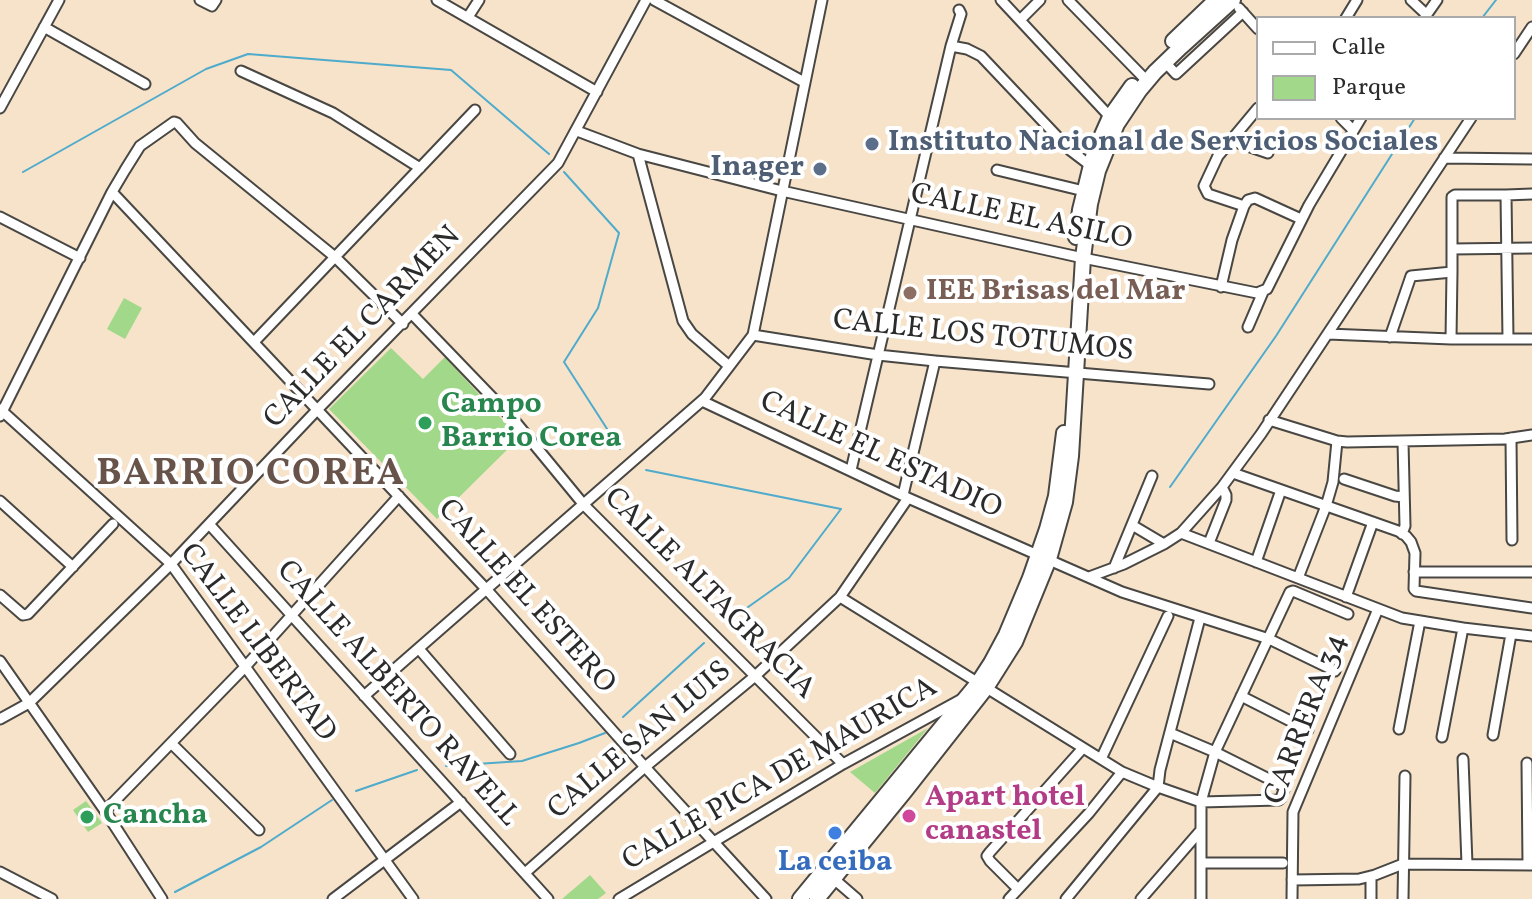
<!DOCTYPE html>
<style>
body{margin:0}
#map{position:relative;width:1532px;height:899px;overflow:hidden;background:#f6e3ca;font-family:Vollkorn,serif}
canvas{display:block}
.legend{position:absolute;left:1256px;top:16px;width:260px;height:104px;box-sizing:border-box;background:#fff;border:2px solid #aaa;margin:0;padding:10px 14px;list-style:none;font-size:24px;color:#2b2b2b}
.legend li{display:flex;align-items:center;gap:16px;height:40px}
.legend b{width:40px;border:2px solid #aaa}
</style>
<div id="map">
<canvas width="1532" height="899"></canvas>
<ul class="legend">
<li><b style="height:10px;background:#fff"></b>Calle</li>
<li><b style="height:22px;background:#a2d88a"></b>Parque</li>
</ul>
</div>
<script>
const context = document.querySelector('canvas').getContext('2d');
context.lineJoin = 'round';
function fill(path, color) {
  context.fillStyle = color;
  context.fill(path, 'evenodd');
}
function shape(rows) {
  const path = new Path2D();
  for (const r of rows) {
    path.moveTo(r[0], r[1]);
    for (let i = 2; i < r.length; i += 2) path.lineTo(r[i], r[i + 1]);
  }
  return path;
}
function stroke(path, color, width, dash) {
  context.strokeStyle = color;
  context.lineWidth = width;
  context.lineCap = dash ? 'butt' : 'round';
  context.setLineDash(dash || []);
  context.stroke(path);
}
function write(font, color, halo, rows, align = 'center') {
  context.font = font + ' Vollkorn,serif';
  context.lineWidth = 8;
  context.setLineDash([]);
  context.textBaseline = 'middle';
  context.strokeStyle = halo;
  context.fillStyle = color;
  for (const [text, x, y, turn = 0] of rows) {
    context.save();
    context.translate(x, y);
    context.rotate((+turn || 0) * Math.PI / 180);
    context.textAlign = isNaN(turn) ? turn : align;
    if (halo) context.strokeText(text, 0, 0);
    context.fillText(text, 0, 0);
    context.restore();
  }
}
fill(shape([
 [124,298,142,308,125,339,107,329],
 [391,348,423,379,445,357,519,438,437,519,329,409],
 [928,728,875,793,850,772],
 [86,801,102,823,88,832,73,810],
 [590,875,606,893,598,899,562,899]
]), '#a2d88a');
stroke(shape([
 [1482,18,1496,0],
 [23,172,206,69,248,54,451,70,549,154],
 [564,172,619,233,598,308,564,362,620,449],
 [646,470,841,509,789,578,727,622],
 [1170,487,1276,336,1415,118],
 [623,717,704,643],
 [446,766,522,761,579,743,605,733],
 [356,791,417,770],
 [175,892,261,847,332,800]
]), '#4eabcc', 2);
const street = shape([
 [200,0,212,6,216,0],
 [437,0,597,92],
 [654,0,804,82],
 [1001,0,1112,119],
 [1068,0,1147,81],
 [1411,0,1427,15],
 [1239,8,1258,29],
 [468,17,479,0],
 [1425,17,1437,0],
 [1346,18,1357,0],
 [1020,20,1040,0],
 [44,27,145,84],
 [951,46,967,49,981,56,1070,150,1095,169],
 [1514,54,1532,27],
 [1165,62,1176,74,1243,12],
 [241,71,333,113,420,168],
 [0,108,59,0],
 [1341,118,1353,130],
 [577,131,638,154,782,191,1083,258,1257,293,1267,289,1309,205,1361,118],
 [1230,140,1268,153],
 [638,154,683,321,692,334,729,366],
 [1444,158,1532,159],
 [997,170,1084,191],
 [112,192,487,590,645,767,766,899],
 [1506,195,1532,194],
 [1244,206,1208,194,1204,186,1218,156,1258,108],
 [0,217,80,258],
 [1452,249,1532,248],
 [1452,272,1452,197,1455,195,1506,195,1508,339],
 [1221,287,1232,240,1244,206,1248,200,1255,198,1301,219],
 [412,314,514,420,584,505,843,764],
 [1248,327,1263,292],
 [1328,334,1451,339,1532,339],
 [753,335,878,355,935,361,1209,384],
 [1390,337,1411,276,1452,272,1451,339],
 [254,342,475,110],
 [702,401,908,498,1122,592,1269,639,1335,671],
 [0,409,171,564,413,899],
 [0,416,112,192,125,170,140,146,174,122,177,123,195,143,335,257,403,324],
 [1269,420,1337,441,1347,442,1505,439,1532,435],
 [1511,438,1512,540],
 [851,470,951,46,961,14,959,10],
 [1233,473,1398,531,1406,536,1411,542,1415,553,1414,589,1416,591,1532,608],
 [1344,479,1395,496,1404,497],
 [903,495,935,361],
 [0,501,73,567],
 [209,524,548,899],
 [1132,525,1164,544],
 [1181,533,1402,618,1463,628,1532,636],
 [1402,534,1405,526,1403,442],
 [1209,543,1226,500,1226,495,1222,487],
 [1256,562,1281,490],
 [1114,568,1152,476],
 [1414,572,1532,572],
 [1089,577,1124,564,1164,544,1181,533,1222,487,1261,434,1471,118],
 [1298,578,1326,506,1333,482,1337,441],
 [0,595,23,615,28,614,113,524],
 [840,597,1122,772,1158,787,1201,802,1279,800,1281,798,1285,787,1215,752,1170,733],
 [1346,597,1373,522],
 [419,649,510,754],
 [0,661,105,811,162,899],
 [364,696,705,398,753,335,822,0],
 [1241,696,1308,730],
 [0,719,29,703,171,564,317,410,558,163,646,0],
 [1399,729,1420,621],
 [1493,735,1511,634],
 [1442,737,1463,628],
 [172,744,259,830],
 [1101,759,1168,616],
 [1463,759,1467,864],
 [1527,763,1528,865],
 [105,811,245,667,399,496],
 [1201,863,1283,863],
 [0,872,52,899],
 [525,873,645,767,754,677,840,597,908,498],
 [1371,876,1371,899],
 [834,879,857,899],
 [1292,880,1359,879,1375,875,1403,864,1532,865],
 [1018,889,990,861,987,856,990,852,1083,748],
 [333,899,461,802],
 [619,899,843,764,962,699],
 [1009,899,1089,813,1122,772],
 [1066,899,1158,787,1160,770,1200,618],
 [1141,899,1201,830],
 [1201,899,1201,802,1215,752,1290,592,1293,591,1348,614],
 [1292,899,1293,812,1378,609],
 [1403,899,1405,776]
]);
const secondary = shape([
 [1173,41,1216,0],
 [1076,237,1080,210,1094,153,1110,117,1132,86],
 [800,899,978,683,991,663,1006,635,1030,578,1047,529,1056,496,1064,433],
 [817,899,905,791,986,688,1015,642,1049,559,1065,502,1071,456,1083,258,1090,204,1098,171,1117,124,1139,91,1155,72,1181,47,1233,0]
]);
stroke(street, '#494743', 13);
stroke(secondary, '#494743', 18);
stroke(street, '#fff', 9);
stroke(secondary, '#fff', 14);
for (const [x, y, r, color] of [
 [872,144,8,"#5c6f8a"],
 [820,169,8,"#5c6f8a"],
 [910,293,8,"#8d6e63"],
 [425,423,8,"#2e9e5b"],
 [909,816,8,"#d1479c"],
 [87,817,8,"#2e9e5b"],
 [835,833,8,"#3f7fe0"]
]) {
  const dot = new Path2D();
  dot.arc(x, y, r, 0, 2 * Math.PI);
  context.fillStyle = color;
  context.fill(dot);
  stroke(dot, '#fff', 3);
}
write('bold 30px', '#4e5e75', '#fff', [
 ["Instituto Nacional de Servicios Sociales",888,144],
 ["Inager",804,169,"right"]
], 'left');
write('30px', '#2b2b2b', '#fff', [
 ["CALLE EL ASILO",1021,219,12],
 ["CALLE EL CARMEN",364,329,-46],
 ["CALLE LOS TOTUMOS",983,338,6],
 ["CALLE EL ESTADIO",880,457,25],
 ["CALLE ALTAGRACIA",708,595,45],
 ["CALLE EL ESTERO",525,598,48],
 ["CALLE LIBERTAD",256,644,53],
 ["CALLE ALBERTO RAVELL",396,695,48],
 ["CARRERA 34",1308,720,-69],
 ["CALLE SAN LUIS",641,742,-40],
 ["CALLE PICA DE MAURICA",781,776,-30]
]);
write('bold 30px', '#785e54', '#fff', [
 ["IEE Brisas del Mar",926,293]
], 'left');
write('bold 30px', '#27864d', '#fff', [
 ["Campo",441,406],
 ["Barrio Corea",441,440],
 ["Cancha",103,817]
], 'left');
write('bold 30px', '#b23c85', '#fff', [
 ["Apart hotel",925,799],
 ["canastel",925,833]
], 'left');
write('bold 30px', '#366cbe', '#fff', [
 ["La ceiba",835,864]
]);
context.letterSpacing = '2px';
write('bold 38px', '#68534a', '#fff', [
 ["BARRIO COREA",251,477]
]);
context.letterSpacing = '0px';
</script>
